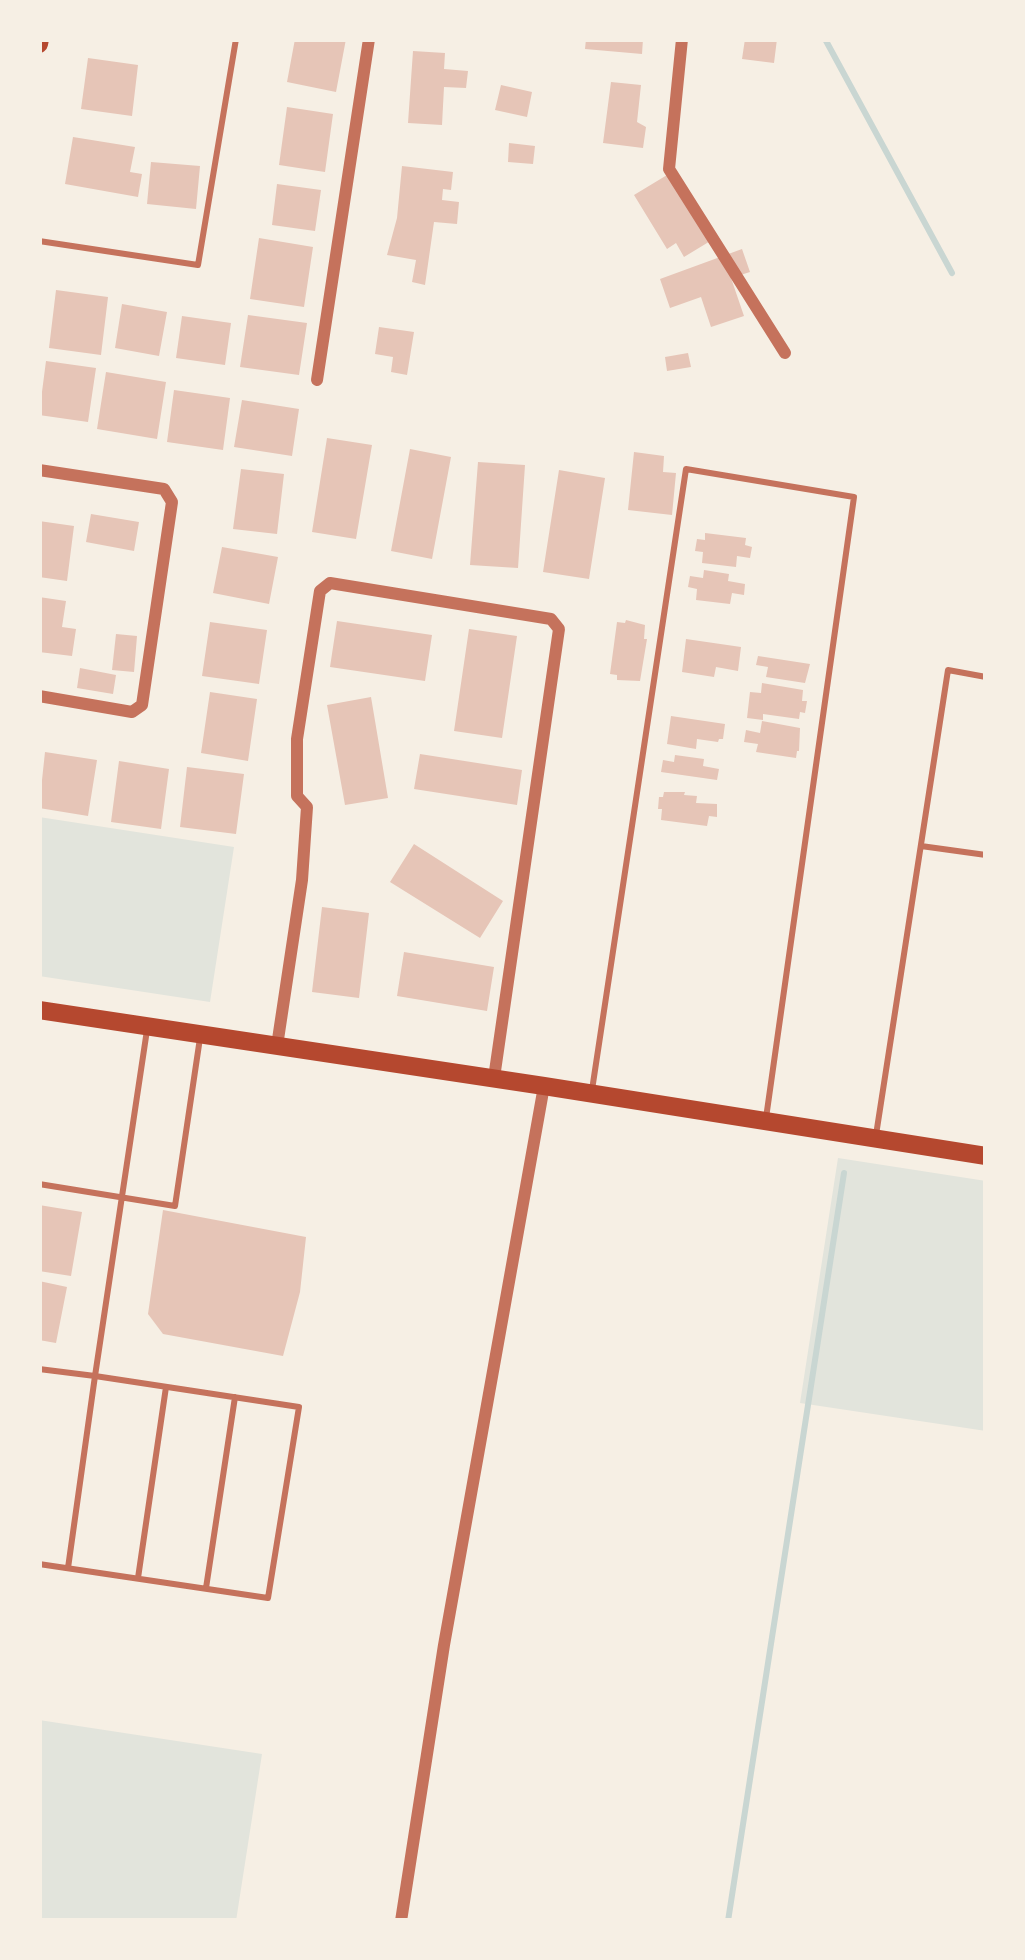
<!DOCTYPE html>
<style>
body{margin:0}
#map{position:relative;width:1025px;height:1960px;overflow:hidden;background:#f6efe4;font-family:"Noto Sans",sans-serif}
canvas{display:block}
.frame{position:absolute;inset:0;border:42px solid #f6efe4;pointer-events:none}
</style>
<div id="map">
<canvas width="1025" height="1960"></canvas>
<div class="frame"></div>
</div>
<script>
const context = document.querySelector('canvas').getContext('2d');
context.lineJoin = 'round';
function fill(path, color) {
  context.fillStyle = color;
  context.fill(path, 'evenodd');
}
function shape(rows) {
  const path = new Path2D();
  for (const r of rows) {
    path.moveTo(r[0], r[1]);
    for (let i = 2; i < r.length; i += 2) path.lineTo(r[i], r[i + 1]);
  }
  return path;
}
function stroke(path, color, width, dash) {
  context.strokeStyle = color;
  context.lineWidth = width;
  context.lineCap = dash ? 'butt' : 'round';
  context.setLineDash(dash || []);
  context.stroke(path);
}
fill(shape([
 [39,817,234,847,210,1002,39,976],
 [838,1158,986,1181,986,1431,800,1403],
 [39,1720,262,1754,236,1921,39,1921]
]), '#e2e4dc');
stroke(shape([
 [825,39,952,273],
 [728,1921,844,1173]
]), '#c9d6d2', 6);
fill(shape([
 [295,39,346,39,336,92,287,82],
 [586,39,643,39,642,54,585,49],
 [745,39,777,39,774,63,742,59],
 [413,51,445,53,444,69,468,71,466,88,444,87,442,125,408,123],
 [88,58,138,65,132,116,81,109],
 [611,82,641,85,637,122,646,127,643,148,603,143],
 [501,85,532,92,527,117,495,110],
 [287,107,333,114,325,172,279,165],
 [73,137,135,147,130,172,142,174,138,197,65,184],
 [509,143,535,146,533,164,508,162],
 [151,162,200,166,196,209,147,204],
 [402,166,453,172,451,190,443,189,442,200,459,202,457,224,434,222,425,285,412,282,416,260,387,255,397,218],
 [672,172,712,240,684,257,676,243,667,249,634,195],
 [277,184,321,190,315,231,272,225],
 [259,238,313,247,304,307,250,299],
 [742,249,750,272,731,278,744,316,711,327,701,297,670,308,660,279],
 [56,290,108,297,101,355,49,348],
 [122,304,167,312,159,356,115,348],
 [248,315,307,323,299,375,240,367],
 [182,316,231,323,225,365,176,358],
 [379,327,414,332,407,375,391,372,393,357,375,354],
 [688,353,691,367,667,371,665,357],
 [46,361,96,368,88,422,39,415],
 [106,372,166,382,157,439,97,429],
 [174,390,230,398,223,450,167,442],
 [242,400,299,409,292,456,234,447],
 [327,438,372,445,356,539,312,532],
 [410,449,451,457,432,559,391,551],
 [634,452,664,456,663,472,676,473,672,515,628,510],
 [478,462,525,465,518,568,470,565],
 [241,469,284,474,277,534,233,529],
 [559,470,605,478,589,579,543,572],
 [91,514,139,522,134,551,86,542],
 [39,521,74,526,67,581,39,577],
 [705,533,746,538,745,545,752,547,750,558,737,556,736,567,702,563,703,552,695,551,697,539,705,540],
 [222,547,278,557,269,604,213,593],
 [704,570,729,574,728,581,745,584,744,595,732,593,730,604,696,600,697,589,688,587,690,576,703,578],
 [39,597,66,601,62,627,76,629,72,656,39,652],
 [626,620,645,625,644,639,647,639,640,681,617,680,617,675,610,674,617,622,625,623],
 [337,621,432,635,425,681,330,667],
 [210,622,267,630,259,684,202,676],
 [469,629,517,636,502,738,454,731],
 [116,634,137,636,134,672,112,670],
 [686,639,741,647,738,671,716,667,714,677,682,672],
 [758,656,810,664,805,683,766,677,768,667,756,665],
 [80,668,116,675,113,694,77,688],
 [762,683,803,690,802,701,807,701,805,713,800,712,799,719,763,714,763,720,747,718,750,692,761,693],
 [210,692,257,699,248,761,201,753],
 [371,697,388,798,345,805,327,705],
 [671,716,725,724,723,739,719,739,718,742,697,739,696,749,667,744],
 [762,721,800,728,799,751,797,751,796,758,756,752,758,744,744,742,746,730,760,733],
 [45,752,97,760,88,816,39,808],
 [420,754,522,770,517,805,414,789],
 [675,755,704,759,703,766,719,769,717,780,661,772,663,760,674,762],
 [119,761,169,769,161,829,111,822],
 [187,767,244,774,236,834,180,827],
 [664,792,685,792,684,795,697,796,696,803,717,804,717,817,709,816,707,826,661,820,662,809,658,809,659,797,663,797],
 [414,844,503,901,480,938,390,882],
 [322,907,369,913,359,998,312,992],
 [404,952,494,967,487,1011,397,996],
 [39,1205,82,1212,71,1276,39,1271],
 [163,1210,306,1237,300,1292,283,1356,163,1334,148,1314],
 [39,1281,67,1287,56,1343,39,1340]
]), '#e6c5b7');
stroke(shape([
 [39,241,198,265,236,39],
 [921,846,986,855],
 [592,1090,686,469,854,497,766,1118],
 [876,1135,948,670,986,677],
 [39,1184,175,1206,200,1038],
 [39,1369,95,1376,147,1030],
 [39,1564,268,1598,299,1407,95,1376,68,1568],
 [138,1578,166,1387],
 [206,1588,235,1397]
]), '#c5725c', 6);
stroke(shape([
 [682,39,669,169,785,353],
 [317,380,369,39],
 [39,470,164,489,172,502,142,705,132,712,39,696],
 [277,1046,302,880,307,807,297,796,297,739,320,591,330,583,551,619,559,629,494,1078],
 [401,1921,444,1645,544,1086]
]), '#c5725c', 12);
stroke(shape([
 [39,44,40,39],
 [39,1010,544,1086,986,1156]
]), '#b5482f', 18);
</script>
